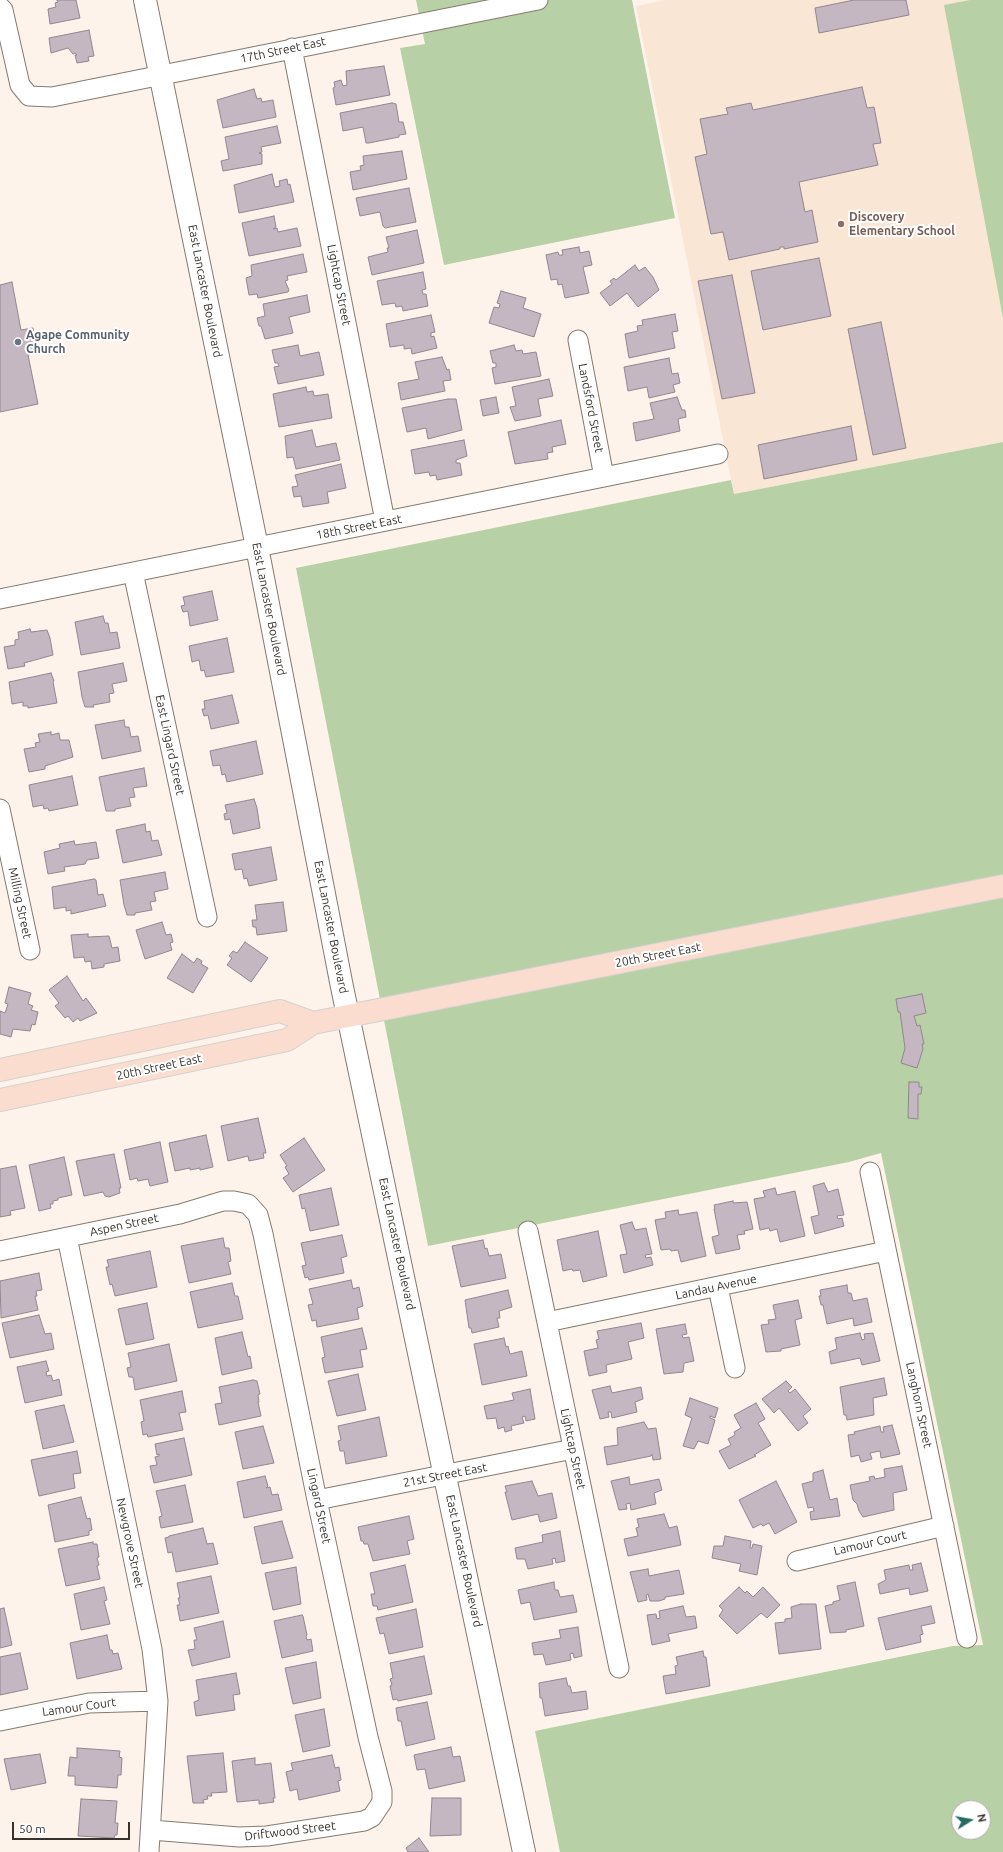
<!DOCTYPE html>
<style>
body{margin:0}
#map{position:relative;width:1003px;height:1852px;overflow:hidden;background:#fdf3ea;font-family:Ubuntu,sans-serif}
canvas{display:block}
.north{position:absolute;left:951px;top:1800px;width:40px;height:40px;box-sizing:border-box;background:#fff;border:1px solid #afadab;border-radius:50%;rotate:79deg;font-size:11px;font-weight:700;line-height:16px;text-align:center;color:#36322d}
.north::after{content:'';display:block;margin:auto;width:14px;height:18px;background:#246c63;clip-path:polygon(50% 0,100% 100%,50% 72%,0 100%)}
.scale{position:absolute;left:12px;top:1822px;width:118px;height:18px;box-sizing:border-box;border:2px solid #36322d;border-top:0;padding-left:5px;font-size:12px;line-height:14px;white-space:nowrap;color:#36322d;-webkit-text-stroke:3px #fff;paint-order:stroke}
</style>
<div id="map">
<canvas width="1003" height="1852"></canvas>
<div class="north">N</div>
<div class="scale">50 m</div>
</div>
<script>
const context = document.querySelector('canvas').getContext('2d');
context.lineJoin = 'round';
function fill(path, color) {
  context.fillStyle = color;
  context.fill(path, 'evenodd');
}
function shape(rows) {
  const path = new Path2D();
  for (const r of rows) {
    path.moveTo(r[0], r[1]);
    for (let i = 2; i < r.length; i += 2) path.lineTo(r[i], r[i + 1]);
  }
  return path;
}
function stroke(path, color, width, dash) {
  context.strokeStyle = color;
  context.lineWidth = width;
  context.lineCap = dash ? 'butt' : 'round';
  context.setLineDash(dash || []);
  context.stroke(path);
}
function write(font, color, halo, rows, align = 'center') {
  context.font = font + ' Ubuntu,sans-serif';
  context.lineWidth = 4;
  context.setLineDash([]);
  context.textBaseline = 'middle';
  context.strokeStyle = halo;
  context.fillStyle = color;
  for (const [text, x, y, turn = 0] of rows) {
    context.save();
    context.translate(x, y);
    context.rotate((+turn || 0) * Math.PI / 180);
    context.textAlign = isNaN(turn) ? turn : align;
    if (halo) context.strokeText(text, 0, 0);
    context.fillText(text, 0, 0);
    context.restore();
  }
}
fill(shape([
 [666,0,1003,0,1003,442,734,494,636,6]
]), '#f9e6d5');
fill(shape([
 [416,0,632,0,675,218,444,265,400,48,425,44],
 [970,0,1003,0,1003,318,944,5],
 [1003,442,1003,1852,560,1852,535,1731,953,1646,983,1645,881,1153,849,1162,428,1246,296,568,731,480,734,494],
 [959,1808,983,1808,983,1832,959,1832]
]), '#b8d0a6');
const building = shape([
 [57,0,76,0,80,18,50,24,48,9,56,7,55,3,58,2,57,0],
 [854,0,906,0,909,15,819,33,815,8,854,0],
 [89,30,94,56,88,57,89,61,77,63,75,55,77,55,75,53,73,54,68,48,51,53,49,38,89,30],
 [384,66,390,95,336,105,333,88,335,87,334,82,341,80,343,86,347,85,346,71,384,66],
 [862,87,867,108,874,107,881,143,873,144,878,165,799,182,805,212,812,210,818,242,784,249,784,247,780,247,780,249,729,260,723,232,711,234,695,157,707,154,700,119,728,114,726,108,751,103,753,110,862,87],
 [254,89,257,99,261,98,262,102,273,100,276,117,223,128,217,100,254,89],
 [392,103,396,104,399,122,403,122,406,134,399,135,399,137,369,143,366,143,363,127,343,131,340,113,392,103],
 [277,126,281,143,261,147,262,152,259,153,262,154,262,164,223,171,221,161,229,159,225,137,277,126],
 [402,151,407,179,353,190,350,172,361,170,360,166,364,165,363,156,402,151],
 [272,174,275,187,280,186,279,181,287,179,288,185,290,184,294,202,239,213,234,185,272,174],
 [409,188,416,222,385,228,383,226,380,212,360,216,356,198,409,188],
 [274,216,276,227,273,229,277,228,278,232,297,228,301,246,249,256,242,223,274,216],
 [417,230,424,263,372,275,368,257,388,252,387,248,389,248,386,237,417,230],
 [579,247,580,253,589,251,592,265,583,267,589,293,565,298,562,284,558,285,557,279,551,280,546,255,558,252,559,255,563,255,562,250,579,247],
 [303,254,307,272,287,276,288,280,285,281,289,290,288,292,258,298,257,294,249,295,246,278,252,276,251,265,303,254],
 [819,258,831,316,763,330,751,271,819,258],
 [635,265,639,271,645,267,653,277,659,290,638,307,627,293,610,306,600,293,612,284,610,281,614,278,616,280,635,265],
 [423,272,426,289,422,290,423,294,426,294,428,306,403,311,402,306,396,307,395,303,382,305,377,281,423,272],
 [732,275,755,393,722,399,698,281,732,275],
 [12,282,21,330,33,328,38,353,28,355,38,404,0,412,0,285,12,282],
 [501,291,526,298,523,308,541,314,534,337,489,323,494,307,499,308,500,304,497,303,501,291],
 [307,295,310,312,289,317,293,333,265,339,261,326,259,326,257,318,265,316,263,304,307,295],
 [675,314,678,331,672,332,675,348,629,358,625,334,638,331,637,326,643,325,642,320,675,314],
 [431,315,435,332,431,333,431,337,434,336,437,348,412,354,411,348,404,349,404,345,390,347,386,324,431,315],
 [881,322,906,448,873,455,848,329,881,322],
 [298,345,300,356,319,352,324,375,278,384,274,367,279,366,278,363,275,363,272,350,298,345],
 [514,345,516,351,522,350,523,354,536,352,541,376,495,384,492,368,496,367,496,363,493,363,490,351,514,345],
 [442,357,447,370,449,369,451,380,443,381,445,391,401,400,398,383,419,379,415,362,442,357],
 [669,358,672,374,678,373,680,383,673,385,675,392,649,398,647,387,628,391,624,367,669,358],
 [549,379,553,396,538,399,541,416,515,421,510,407,516,406,512,387,549,379],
 [306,387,307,392,313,391,314,396,328,394,332,418,279,427,273,394,306,387],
 [496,397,499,413,483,416,480,400,496,397],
 [677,397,682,410,685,410,686,417,678,419,680,431,636,441,633,423,654,419,650,403,677,397],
 [448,399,456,399,462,430,428,439,426,428,407,432,402,408,448,399],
 [561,420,566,444,552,447,553,452,547,453,548,459,515,464,508,432,561,420],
 [851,426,857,460,764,479,758,445,851,426],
 [312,430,316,447,336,443,340,460,296,469,293,457,287,458,285,436,312,430],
 [464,440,467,456,456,460,456,463,460,463,462,475,437,480,436,475,430,476,429,472,415,474,411,450,464,440],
 [341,464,346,488,327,492,329,503,303,507,301,496,294,497,292,487,298,486,295,475,341,464],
 [212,591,218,620,190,626,188,611,183,612,181,606,185,605,183,597,212,591],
 [103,616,105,623,108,623,110,633,117,632,120,648,81,655,75,622,103,616],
 [30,629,31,632,47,630,50,638,53,655,24,663,25,666,8,669,4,647,15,645,15,640,19,639,18,632,30,629],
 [227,638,234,672,206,677,204,670,201,671,199,660,192,662,189,646,227,638],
 [123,663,127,681,112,684,114,693,109,694,110,702,93,705,94,707,85,707,82,697,78,672,123,663],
 [51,673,54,681,53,682,57,703,28,708,28,706,23,706,23,702,12,704,9,682,51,673],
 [232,695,239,723,211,729,208,715,204,716,202,709,205,709,204,701,232,695],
 [124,720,125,727,129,727,131,737,138,736,141,751,102,759,95,725,124,720],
 [51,732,51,735,59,733,60,740,69,740,73,757,45,766,45,769,29,772,24,749,36,747,35,743,40,742,38,734,51,732],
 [256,741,263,774,227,782,225,774,222,775,220,765,213,766,210,751,256,741],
 [144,768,147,786,133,788,135,797,129,798,131,806,115,809,115,811,106,811,99,777,144,768],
 [72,776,78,805,49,811,48,808,44,809,43,805,33,807,29,785,72,776],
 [254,799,257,808,260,828,233,834,230,819,225,820,224,814,227,813,225,805,254,799],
 [145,824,146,832,150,831,152,841,158,840,162,855,123,863,116,830,145,824],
 [74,841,75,845,96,842,99,858,87,860,85,864,64,867,65,871,48,874,44,852,60,848,59,844,74,841],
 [271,847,277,880,249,886,247,878,244,879,242,869,235,870,232,854,271,847],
 [165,872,168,889,154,892,156,901,150,902,152,910,135,913,135,915,127,915,124,905,120,880,165,872],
 [94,879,96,880,98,895,103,894,106,906,71,914,71,910,66,911,66,907,54,909,52,887,94,879],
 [283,902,287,931,257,935,256,927,253,927,252,920,257,920,255,905,283,902],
 [162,922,166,935,171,934,173,942,170,943,172,950,145,959,136,930,162,922],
 [88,934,88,937,109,936,112,948,118,947,120,961,104,964,104,967,92,969,91,961,85,962,84,957,74,958,71,935,88,934],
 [245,942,268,958,251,982,227,965,232,958,229,956,233,951,237,953,245,942],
 [182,954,194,963,197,958,202,961,201,964,208,968,193,993,167,978,182,954],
 [67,976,83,1001,86,998,97,1013,80,1021,78,1018,73,1022,68,1016,65,1018,55,1006,59,1003,49,990,67,976],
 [9,987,31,993,28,1004,33,1006,31,1010,38,1012,35,1025,32,1024,30,1031,13,1029,11,1037,0,1034,0,1011,5,1013,8,1004,5,1003,9,987],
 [922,994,926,1013,914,1016,917,1026,920,1025,924,1044,922,1044,923,1049,917,1068,901,1063,905,1048,900,1012,898,1012,896,999,922,994],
 [909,1082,919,1082,919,1087,922,1087,921,1094,918,1094,918,1119,908,1118,909,1082],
 [258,1118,266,1153,263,1153,264,1158,249,1161,248,1156,228,1161,221,1126,258,1118],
 [206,1135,213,1167,200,1170,200,1168,190,1170,190,1168,175,1171,169,1143,206,1135],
 [304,1138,325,1170,293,1192,283,1178,289,1174,285,1167,287,1166,280,1155,304,1138],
 [160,1142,168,1182,150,1186,148,1179,138,1181,137,1178,130,1180,124,1150,160,1142],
 [114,1154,121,1188,119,1188,120,1193,109,1197,105,1196,103,1192,84,1196,76,1161,114,1154],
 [64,1157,72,1195,58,1198,58,1200,53,1201,53,1204,50,1204,51,1208,39,1211,29,1165,64,1157],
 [16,1166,25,1208,10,1211,11,1215,0,1217,0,1169,16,1166],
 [824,1183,828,1192,838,1189,844,1215,837,1216,838,1219,842,1218,844,1226,815,1234,811,1217,819,1215,813,1186,824,1183],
 [331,1188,339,1225,310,1231,305,1208,302,1209,299,1195,331,1188],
 [775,1188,777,1195,795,1191,805,1236,780,1242,777,1229,770,1231,769,1228,760,1230,754,1199,765,1197,763,1191,775,1188],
 [733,1201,733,1203,747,1202,753,1229,744,1231,745,1234,737,1235,740,1249,716,1254,712,1237,719,1235,714,1209,715,1209,714,1205,733,1201],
 [678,1210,679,1215,697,1212,706,1256,681,1262,678,1250,671,1251,670,1249,661,1250,655,1220,666,1218,665,1212,678,1210],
 [632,1222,635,1230,646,1228,652,1254,645,1255,646,1258,651,1257,653,1265,624,1273,620,1255,627,1254,620,1225,632,1222],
 [598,1231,607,1276,583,1282,580,1270,573,1271,572,1269,563,1271,557,1240,598,1231],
 [342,1235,347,1256,341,1258,344,1273,309,1280,308,1277,305,1278,302,1266,306,1265,301,1243,342,1235],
 [223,1238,225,1248,229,1248,231,1261,228,1262,231,1274,189,1283,181,1246,223,1238],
 [483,1240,485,1249,487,1248,489,1256,501,1254,506,1278,461,1287,452,1246,483,1240],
 [150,1251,157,1287,115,1296,112,1284,110,1285,106,1267,109,1267,107,1260,150,1251],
 [39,1273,42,1290,36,1291,37,1296,35,1296,38,1310,1,1318,0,1281,39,1273],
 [351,1280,353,1289,359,1287,363,1306,357,1308,359,1319,317,1327,316,1320,312,1321,308,1305,313,1304,309,1289,351,1280],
 [232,1283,235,1296,238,1296,243,1319,198,1328,190,1292,232,1283],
 [847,1285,848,1293,851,1293,853,1301,867,1298,872,1322,854,1326,853,1318,827,1324,823,1305,821,1305,819,1296,821,1296,820,1290,847,1285],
 [508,1290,512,1307,499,1311,500,1318,497,1318,499,1327,472,1333,471,1328,469,1328,465,1300,508,1290],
 [798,1300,802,1318,795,1320,800,1345,781,1349,781,1351,766,1352,761,1325,769,1324,768,1320,776,1319,773,1305,798,1300],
 [147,1303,154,1339,126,1345,118,1309,147,1303],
 [39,1315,45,1334,51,1333,54,1349,10,1358,2,1323,39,1315],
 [641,1323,644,1338,628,1342,632,1359,606,1365,607,1372,589,1376,584,1351,598,1348,596,1340,599,1339,597,1331,641,1323],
 [685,1324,687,1334,682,1335,683,1338,689,1337,694,1361,684,1363,683,1372,664,1374,656,1329,685,1324],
 [362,1328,367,1349,360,1350,363,1367,325,1373,322,1358,325,1357,321,1337,362,1328],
 [242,1332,248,1357,250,1356,252,1368,222,1375,215,1338,242,1332],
 [860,1333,862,1340,865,1339,864,1334,873,1333,880,1361,862,1365,860,1358,831,1364,829,1352,837,1349,835,1338,860,1333],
 [504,1338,506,1347,508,1346,510,1354,522,1351,527,1376,482,1385,474,1344,504,1338],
 [169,1344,177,1381,135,1390,133,1377,129,1377,127,1368,131,1367,128,1353,169,1344],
 [46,1361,49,1371,46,1372,47,1376,51,1375,53,1381,59,1379,62,1395,25,1403,17,1367,46,1361],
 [358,1374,366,1410,337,1416,328,1381,358,1374],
 [884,1378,887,1395,873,1398,874,1415,847,1420,846,1415,844,1415,840,1387,884,1378],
 [253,1380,257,1381,260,1394,258,1395,259,1402,258,1402,261,1416,219,1425,215,1404,222,1403,219,1387,253,1380],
 [786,1381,792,1387,788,1391,790,1393,795,1389,811,1409,803,1416,808,1423,798,1431,779,1408,774,1413,762,1399,786,1381],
 [610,1386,612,1393,641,1387,643,1399,635,1402,637,1412,612,1418,611,1412,608,1412,609,1417,600,1419,592,1390,610,1386],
 [530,1389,535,1419,526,1421,525,1416,522,1417,524,1423,511,1426,512,1430,505,1432,504,1427,498,1429,496,1418,487,1419,484,1406,514,1400,512,1393,530,1389],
 [182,1391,186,1412,179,1413,183,1430,148,1437,147,1434,143,1435,141,1422,144,1421,140,1400,182,1391],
 [690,1398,718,1408,715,1418,710,1416,710,1418,715,1420,708,1444,698,1441,694,1449,683,1446,692,1418,685,1415,690,1398],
 [756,1403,765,1419,758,1423,771,1445,754,1455,756,1456,729,1469,719,1451,731,1445,728,1439,735,1435,734,1432,741,1428,734,1415,756,1403],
 [64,1405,74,1442,43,1449,35,1411,64,1405],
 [379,1417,387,1456,346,1464,344,1451,340,1451,338,1441,341,1440,338,1426,379,1417],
 [644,1422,648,1429,656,1428,661,1459,653,1460,652,1454,651,1456,607,1465,604,1447,618,1445,617,1428,644,1422],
 [892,1425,900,1454,881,1458,880,1451,870,1453,872,1459,861,1462,859,1455,851,1457,848,1435,855,1434,854,1432,880,1426,881,1432,884,1432,883,1427,892,1425],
 [263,1426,274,1463,243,1469,235,1432,263,1426],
 [184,1438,192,1475,154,1483,150,1466,157,1465,155,1457,159,1456,159,1454,157,1455,155,1444,184,1438],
 [77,1451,81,1473,73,1474,75,1488,39,1496,31,1460,77,1451],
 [902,1466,907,1490,893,1493,894,1510,863,1517,859,1511,857,1504,853,1500,850,1485,870,1481,869,1477,874,1476,875,1479,885,1477,884,1469,902,1466],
 [823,1470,830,1500,837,1498,840,1516,811,1520,810,1512,814,1511,813,1507,808,1508,802,1484,813,1481,813,1473,823,1470],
 [265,1476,268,1486,266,1488,270,1487,272,1495,278,1494,282,1510,244,1518,237,1482,265,1476],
 [629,1477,630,1485,659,1479,662,1490,654,1493,656,1504,631,1510,630,1503,626,1504,627,1509,619,1510,611,1481,629,1477],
 [532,1481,538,1496,552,1493,557,1518,540,1522,538,1514,512,1520,505,1492,507,1492,505,1486,532,1481],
 [776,1481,797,1522,775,1534,769,1523,763,1526,761,1524,753,1528,739,1500,776,1481],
 [185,1485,193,1522,161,1528,159,1517,162,1516,156,1491,185,1485],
 [81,1497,85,1512,87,1519,90,1518,92,1530,89,1531,89,1535,55,1542,48,1505,81,1497],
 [664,1514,669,1528,677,1526,681,1545,628,1556,624,1539,638,1536,636,1528,639,1527,637,1519,664,1514],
 [409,1516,414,1539,407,1541,410,1554,373,1561,368,1544,364,1544,363,1541,361,1541,358,1527,409,1516],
 [282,1521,293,1558,262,1564,254,1527,282,1521],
 [203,1528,207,1544,213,1543,218,1564,176,1572,172,1552,168,1553,165,1538,169,1537,169,1536,203,1528],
 [560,1531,565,1561,556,1563,555,1558,552,1559,553,1564,528,1569,525,1559,517,1559,515,1548,543,1542,542,1535,560,1531],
 [725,1536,751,1541,750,1548,752,1548,753,1544,762,1546,757,1575,739,1571,741,1564,712,1558,714,1546,723,1546,725,1536],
 [93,1542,93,1544,97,1544,99,1557,97,1558,99,1565,97,1566,100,1579,66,1586,58,1549,93,1542],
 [921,1563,928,1591,910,1595,909,1588,880,1594,878,1584,886,1580,884,1570,909,1565,910,1570,913,1570,912,1565,921,1563],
 [405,1565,413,1602,378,1610,377,1606,373,1606,371,1594,375,1594,370,1573,405,1565],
 [296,1567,301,1604,273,1610,265,1573,296,1567],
 [648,1569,649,1576,679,1570,684,1594,665,1597,665,1599,659,1601,650,1601,648,1594,646,1595,647,1600,638,1602,630,1572,648,1569],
 [211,1576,219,1613,180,1621,177,1605,180,1605,178,1598,180,1598,177,1583,211,1576],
 [554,1582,555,1590,558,1590,560,1597,573,1595,577,1612,534,1620,530,1602,521,1604,518,1590,554,1582],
 [855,1582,864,1626,846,1630,846,1632,830,1633,825,1606,833,1604,833,1602,840,1600,837,1586,855,1582],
 [104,1587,107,1600,104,1601,110,1624,81,1630,74,1594,104,1587],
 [739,1587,745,1593,747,1591,753,1597,763,1587,780,1605,767,1618,761,1613,737,1634,719,1616,723,1610,719,1606,739,1587],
 [801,1604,816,1604,821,1649,779,1654,775,1623,785,1622,785,1619,792,1618,791,1607,801,1604],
 [683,1606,686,1617,695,1616,697,1628,668,1634,670,1641,652,1645,647,1615,656,1614,657,1619,660,1618,659,1611,683,1606],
 [931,1606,935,1623,921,1626,923,1634,920,1635,921,1642,886,1650,878,1618,931,1606],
 [4,1608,12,1645,0,1648,0,1609,4,1608],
 [416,1609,423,1647,389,1654,384,1633,380,1634,376,1618,416,1609],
 [302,1615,303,1616,307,1635,306,1636,307,1640,311,1639,313,1651,282,1658,274,1621,302,1615],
 [223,1621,230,1657,192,1666,188,1650,195,1649,194,1640,197,1640,194,1628,223,1621],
 [578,1627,582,1656,574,1658,573,1653,570,1654,571,1660,546,1665,543,1654,534,1655,532,1643,561,1638,559,1630,578,1627],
 [107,1635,110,1650,112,1650,113,1654,118,1653,122,1669,77,1679,70,1643,107,1635],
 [703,1651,704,1657,706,1657,710,1686,666,1694,663,1676,676,1674,675,1666,678,1665,676,1657,703,1651],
 [20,1653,28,1689,0,1695,0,1657,20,1653],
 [424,1656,432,1694,398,1701,397,1699,393,1700,390,1686,392,1685,390,1679,393,1678,390,1663,424,1656],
 [316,1662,321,1698,293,1704,285,1668,316,1662],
 [236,1673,240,1694,233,1695,235,1710,196,1716,194,1702,199,1700,196,1680,236,1673],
 [566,1678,568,1686,570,1686,572,1693,586,1691,588,1709,545,1716,542,1698,540,1698,539,1683,566,1678],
 [427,1702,435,1739,406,1746,401,1721,398,1721,396,1708,427,1702],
 [324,1709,330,1746,303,1752,295,1715,324,1709],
 [451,1747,453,1757,460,1756,465,1781,429,1789,425,1769,417,1770,414,1755,451,1747],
 [77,1748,120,1751,119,1757,122,1758,121,1775,118,1775,117,1788,75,1785,75,1776,68,1776,70,1757,77,1758,77,1748],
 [223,1753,227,1792,211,1793,212,1796,207,1796,208,1799,203,1800,204,1803,193,1803,187,1756,223,1753],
 [40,1754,46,1783,11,1790,4,1759,40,1754],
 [332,1755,335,1768,339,1767,341,1780,338,1781,340,1791,299,1800,297,1789,290,1791,286,1772,293,1770,291,1763,332,1755],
 [255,1758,255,1765,271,1763,275,1798,273,1798,274,1802,259,1804,259,1800,237,1802,232,1761,255,1758],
 [432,1798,461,1798,461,1835,430,1836,432,1798],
 [81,1799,117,1801,115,1823,118,1823,117,1835,115,1835,114,1838,78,1836,81,1799],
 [419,1838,429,1852,408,1852,406,1848,419,1838]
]);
fill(building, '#c4b7c2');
stroke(building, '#928690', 1);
const street = shape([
 [0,7,3,10,20,85,29,96,52,97,538,0],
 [292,48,385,521],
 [578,340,604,477],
 [133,572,207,917],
 [0,599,718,454],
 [0,809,30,950],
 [870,1172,967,1638],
 [528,1231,619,1668],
 [67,1237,152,1649,158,1701,149,1852],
 [0,1251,180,1214,223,1201,234,1201,248,1204,258,1215,263,1234,317,1500,368,1737,382,1791,382,1802,372,1817,364,1821,267,1836,239,1837,151,1830],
 [718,1287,735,1368],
 [547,1322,886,1251],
 [317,1500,573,1449],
 [797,1561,944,1526],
 [0,1721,89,1703,158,1701]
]);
const secondary = shape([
 [145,0,257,547,342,987,524,1852]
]);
const primary = shape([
 [0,1070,280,1011,313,1023],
 [0,1100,287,1040,313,1023,1003,886]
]);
stroke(street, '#857a6f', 21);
stroke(secondary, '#857a6f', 24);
stroke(primary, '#d3d2d1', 24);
stroke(street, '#fff', 19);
stroke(secondary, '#fff', 22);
stroke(primary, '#faddce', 22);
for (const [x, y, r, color] of [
 [841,224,4,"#8d6e63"],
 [18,342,4,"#6b7280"]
]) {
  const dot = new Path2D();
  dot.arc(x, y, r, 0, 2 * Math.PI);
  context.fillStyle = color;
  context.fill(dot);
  stroke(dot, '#fff', 1.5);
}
write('12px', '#36322d', '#fff', [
 ["17th Street East",283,50,-12],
 ["Lightcap Street",339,285,79],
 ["East Lancaster Boulevard",205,291,79],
 ["Landsford Street",591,408,79],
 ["18th Street East",359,527,-11],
 ["East Lancaster Boulevard",269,609,79],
 ["East Lingard Street",170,745,78],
 ["Milling Street",20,903,78],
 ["East Lancaster Boulevard",331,927,79],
 ["20th Street East",658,955,-11],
 ["20th Street East",159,1067,-12],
 ["Aspen Street",124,1225,-12],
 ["East Lancaster Boulevard",397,1244,78],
 ["Landau Avenue",716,1287,-12],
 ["Langhorn Street",919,1405,78],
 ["Lightcap Street",573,1449,78],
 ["21st Street East",445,1475,-11],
 ["Lingard Street",319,1506,78],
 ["Newgrove Street",130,1543,78],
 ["Lamour Court",870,1543,-13],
 ["East Lancaster Boulevard",464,1561,78],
 ["Lamour Court",79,1707,-8],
 ["Driftwood Street",290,1831,-7]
]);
write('bold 12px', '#785e54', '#fff', [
 ["Discovery",849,217],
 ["Elementary School",849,231]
], 'left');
write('bold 12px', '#5b616d', '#fff', [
 ["Agape Community",26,335],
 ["Church",26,349]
], 'left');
</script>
